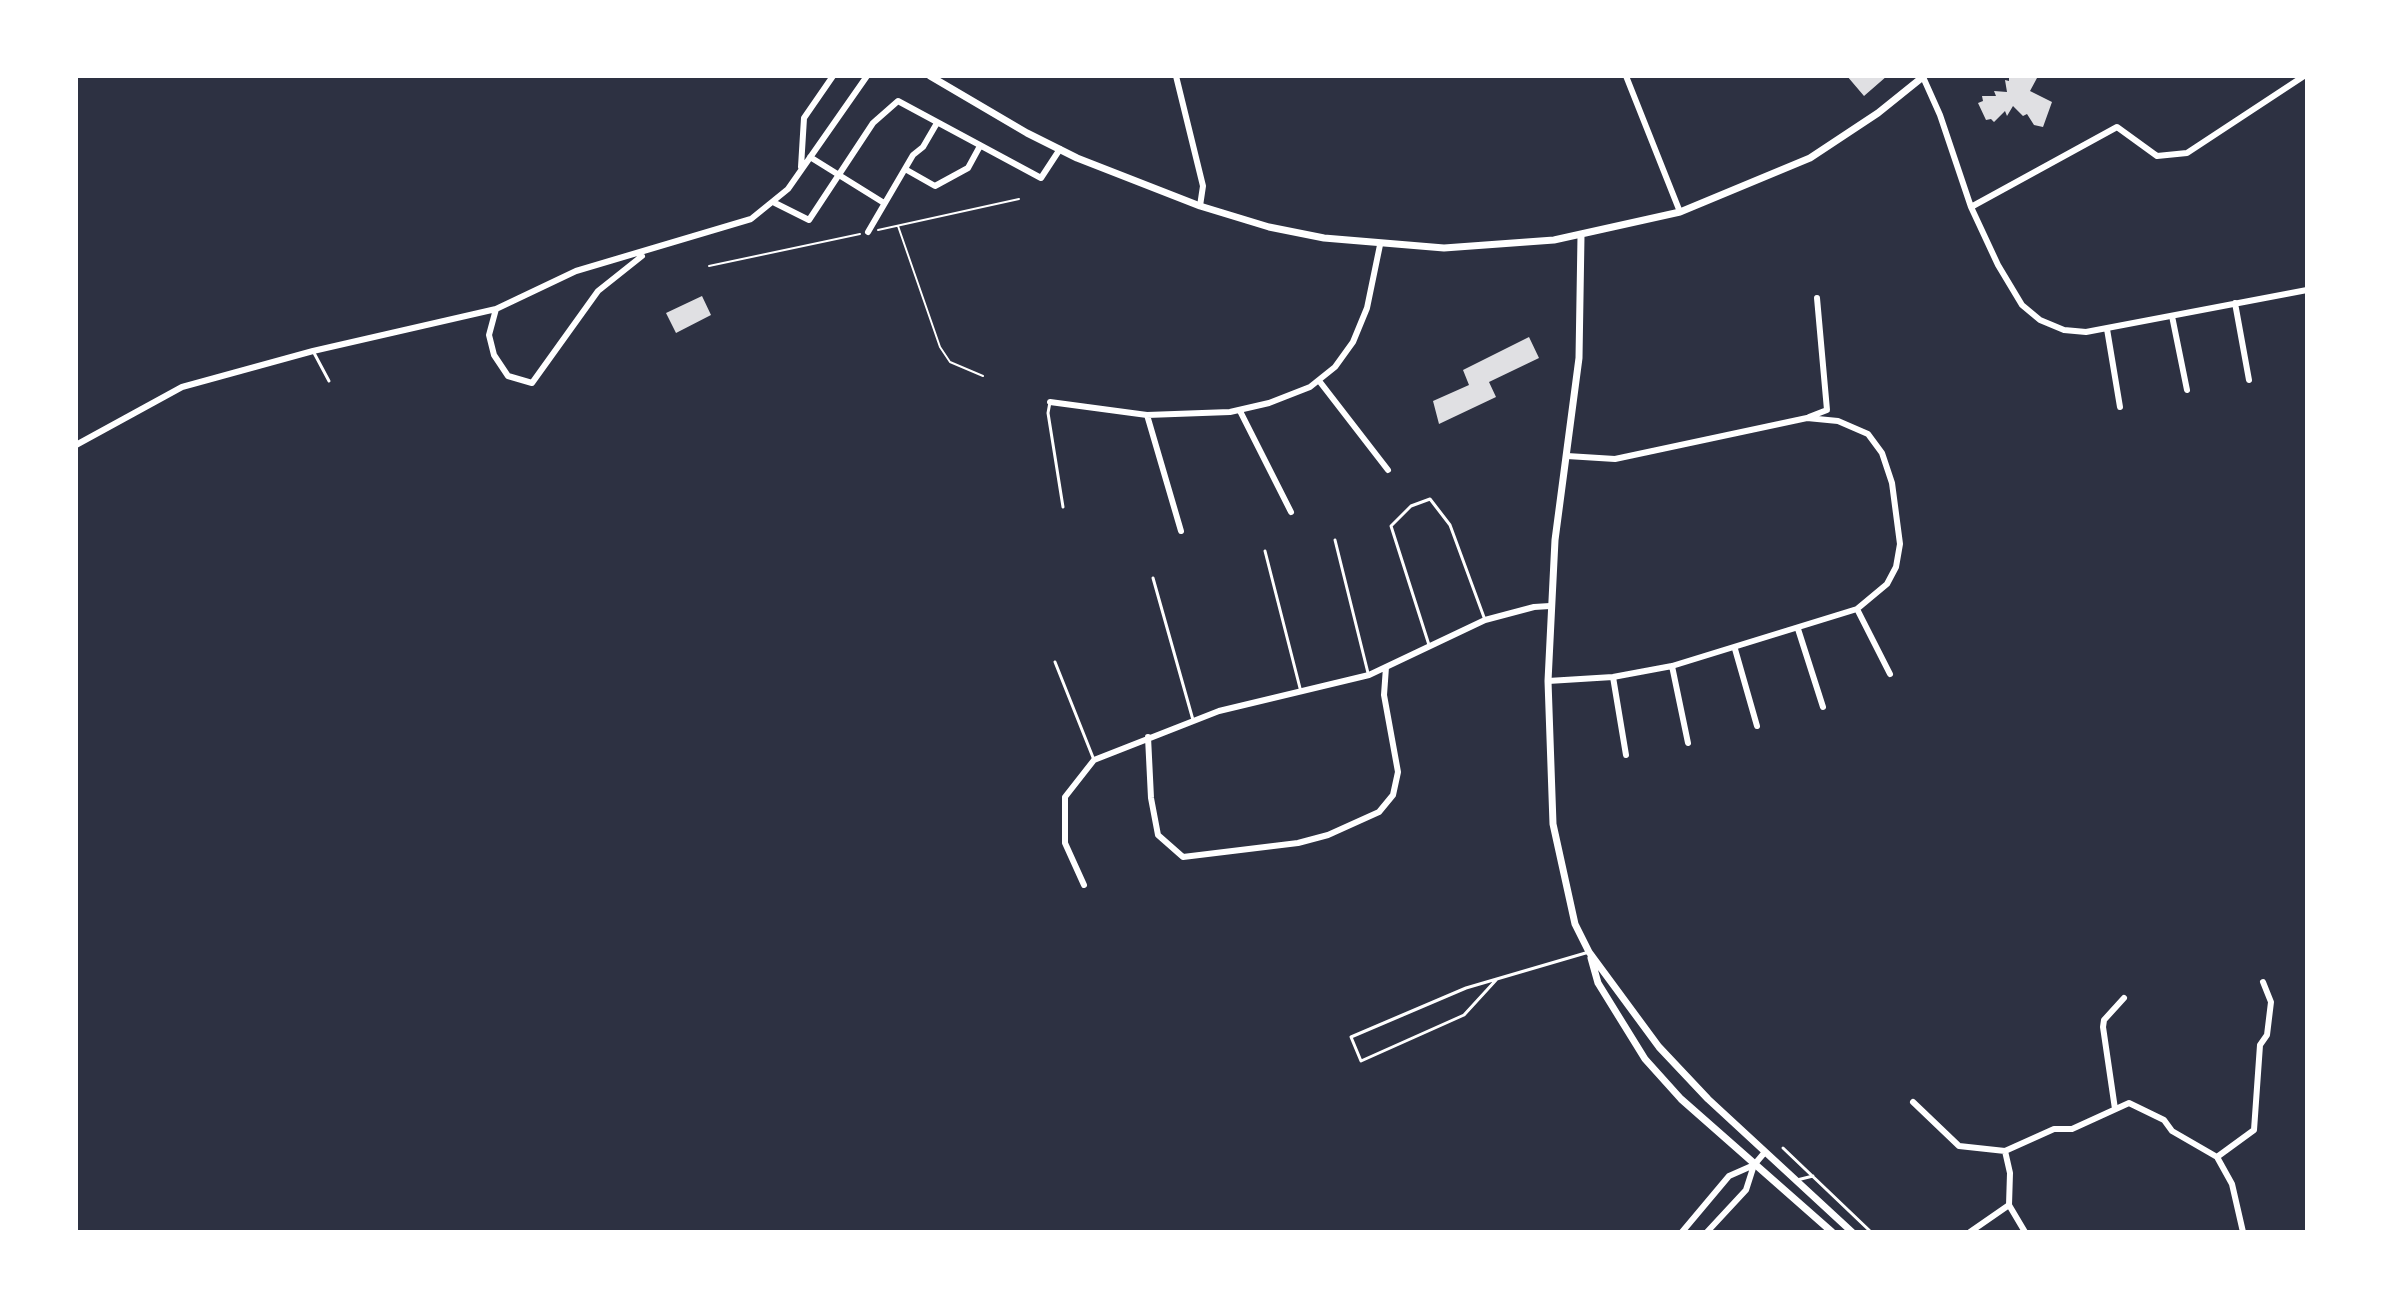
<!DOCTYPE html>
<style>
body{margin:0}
#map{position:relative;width:2383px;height:1308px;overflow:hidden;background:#2d3142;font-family:"Archivo Narrow",sans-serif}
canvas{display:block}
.frame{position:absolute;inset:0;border:78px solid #fff;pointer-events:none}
</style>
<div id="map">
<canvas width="2383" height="1308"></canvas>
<div class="frame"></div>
</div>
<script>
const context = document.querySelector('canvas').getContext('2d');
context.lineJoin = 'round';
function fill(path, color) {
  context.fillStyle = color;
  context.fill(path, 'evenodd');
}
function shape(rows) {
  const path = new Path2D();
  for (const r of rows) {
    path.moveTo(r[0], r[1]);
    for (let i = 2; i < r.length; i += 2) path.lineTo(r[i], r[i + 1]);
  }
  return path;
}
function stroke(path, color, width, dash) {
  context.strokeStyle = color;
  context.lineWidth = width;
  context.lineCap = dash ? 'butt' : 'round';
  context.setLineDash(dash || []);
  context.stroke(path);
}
fill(shape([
 [1847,76,1887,76,1864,96],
 [2009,76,2037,78,2030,91,2052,102,2043,127,2034,125,2027,114,2023,116,2013,106,2007,116,2005,111,1994,122,1991,119,1986,120,1978,103,1983,101,1982,96,1996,96,1994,91,2007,92,2005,80,2009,81],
 [702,296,711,315,676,333,666,313],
 [1529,337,1539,358,1489,382,1496,397,1439,424,1433,401,1469,385,1463,370]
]), '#e0e0e3');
stroke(shape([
 [898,226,940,347,950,362,983,376],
 [878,230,1019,199],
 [709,266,860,234]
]), '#fff', 2);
stroke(shape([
 [313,351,329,381],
 [1050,402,1048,413,1063,507],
 [1335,540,1368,673],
 [1265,551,1301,692],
 [1153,578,1193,720],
 [1429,645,1391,526,1411,506,1430,499,1450,525,1485,620],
 [1055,662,1094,760],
 [1497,979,1464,1015,1361,1061,1351,1037,1466,988,1589,952],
 [1783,1148,1871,1232],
 [1797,1180,1813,1176]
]), '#fff', 3);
stroke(shape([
 [1176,76,1203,186,1200,206],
 [1626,76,1680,212],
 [1923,77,1940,115,1971,207,1998,265,2022,305,2040,320,2064,330,2086,332,2307,290],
 [810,157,884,203],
 [801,167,804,118,833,76],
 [905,169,935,186,968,168,980,146],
 [775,203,809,220,873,123,898,101,1041,178,1060,149],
 [1971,207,2117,127,2157,156,2187,153,2304,76],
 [868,232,913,155,923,147,937,123],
 [2235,303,2249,380],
 [496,309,489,335,494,355,508,376,532,383,598,291,642,256],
 [2172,316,2187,390],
 [2107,329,2120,407],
 [1320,382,1388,470],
 [1050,402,1147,415,1230,412,1269,403,1310,387,1335,367,1353,342,1367,308,1380,245],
 [1240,411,1291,512],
 [1147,415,1181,531],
 [1809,417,1827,410,1817,298],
 [76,445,182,387,313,351,496,309,576,271,751,219,788,189,867,76],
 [1857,609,1890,674],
 [1798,629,1823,707],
 [1735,649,1757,726],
 [1672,666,1688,743],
 [1613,677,1626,755],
 [1548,681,1613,677,1672,666,1857,609,1887,584,1896,567,1900,544,1892,483,1882,453,1868,434,1838,421,1807,418,1615,459,1567,456],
 [1148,737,1151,798,1158,835,1183,857,1298,843,1328,835,1379,812,1393,795,1398,772,1384,695,1386,667],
 [1084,885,1065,843,1065,797,1094,760,1219,711,1369,675,1485,620,1534,607,1550,606],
 [1913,1102,1959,1146,2005,1151],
 [2115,1109,2103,1027,2104,1020,2124,998],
 [2005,1151,2054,1129,2072,1129,2129,1103,2164,1120,2172,1131,2217,1157],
 [2217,1157,2254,1130,2260,1045,2267,1035,2271,1002,2263,982],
 [2217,1157,2232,1184,2243,1232],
 [2009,1205,2025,1232],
 [1682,1232,1729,1176,1754,1165],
 [1707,1232,1746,1190,1754,1165,1765,1152],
 [1970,1232,2009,1205,2010,1173,2005,1151]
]), '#fff', 6);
stroke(shape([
 [930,76,1027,133,1077,158,1200,206,1269,227,1324,238,1444,248,1554,240,1680,212,1810,158,1878,113,1924,76],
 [1581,236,1579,358,1555,540,1548,681,1553,824,1575,924,1589,952,1659,1047,1708,1099,1852,1232],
 [1591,958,1598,983,1645,1059,1681,1099,1832,1232]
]), '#fff', 7);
</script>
